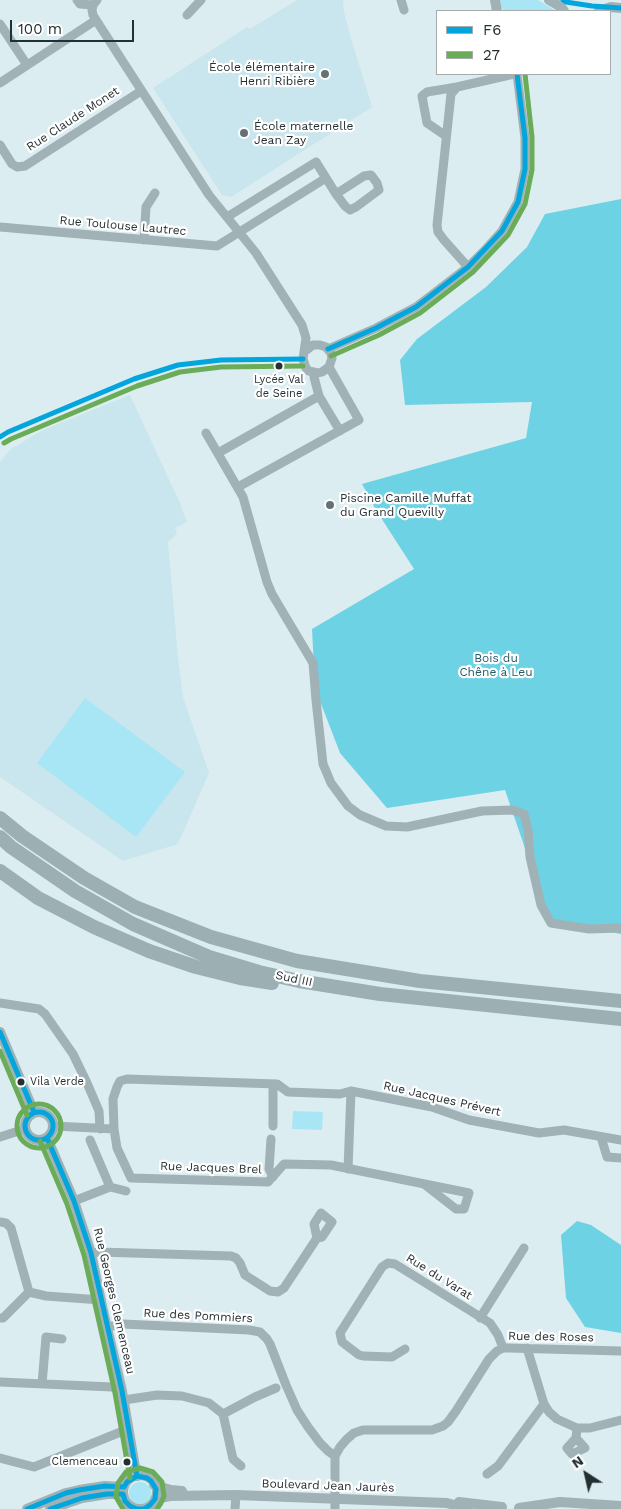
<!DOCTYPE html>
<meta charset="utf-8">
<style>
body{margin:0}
#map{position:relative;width:621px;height:1509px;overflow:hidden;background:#dcedf2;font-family:"Work Sans",sans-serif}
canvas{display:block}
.legend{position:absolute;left:436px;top:10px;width:175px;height:65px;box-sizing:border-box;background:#fff;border:1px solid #a7acad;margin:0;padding:6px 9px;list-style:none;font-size:15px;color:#242f32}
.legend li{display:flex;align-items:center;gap:10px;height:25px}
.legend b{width:25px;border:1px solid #a7acad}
.north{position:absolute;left:561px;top:1449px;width:50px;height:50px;-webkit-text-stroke:4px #fff;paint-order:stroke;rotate:325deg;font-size:14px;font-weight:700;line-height:20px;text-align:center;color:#242f32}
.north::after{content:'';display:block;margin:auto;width:18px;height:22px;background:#242f32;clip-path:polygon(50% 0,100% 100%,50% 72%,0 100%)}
.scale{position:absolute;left:10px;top:20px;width:124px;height:22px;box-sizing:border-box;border:2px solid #242f32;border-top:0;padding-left:6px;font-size:15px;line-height:18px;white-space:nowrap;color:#242f32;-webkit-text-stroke:4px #fff;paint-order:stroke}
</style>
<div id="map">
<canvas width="621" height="1509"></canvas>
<ul class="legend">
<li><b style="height:6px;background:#02a5dc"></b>F6</li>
<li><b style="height:6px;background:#6bac58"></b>27</li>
</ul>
<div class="north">N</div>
<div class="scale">100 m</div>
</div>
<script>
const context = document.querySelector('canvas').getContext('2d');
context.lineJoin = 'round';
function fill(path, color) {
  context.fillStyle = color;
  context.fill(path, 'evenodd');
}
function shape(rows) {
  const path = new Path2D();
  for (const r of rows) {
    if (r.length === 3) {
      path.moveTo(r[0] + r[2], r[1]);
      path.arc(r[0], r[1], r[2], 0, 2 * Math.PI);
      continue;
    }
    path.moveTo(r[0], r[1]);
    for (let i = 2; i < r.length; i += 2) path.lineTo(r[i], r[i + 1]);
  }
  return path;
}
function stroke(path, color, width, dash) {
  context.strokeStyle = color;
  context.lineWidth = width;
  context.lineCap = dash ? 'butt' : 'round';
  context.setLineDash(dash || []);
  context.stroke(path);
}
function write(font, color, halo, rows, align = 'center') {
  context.font = font + ' "Work Sans",sans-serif';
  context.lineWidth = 4.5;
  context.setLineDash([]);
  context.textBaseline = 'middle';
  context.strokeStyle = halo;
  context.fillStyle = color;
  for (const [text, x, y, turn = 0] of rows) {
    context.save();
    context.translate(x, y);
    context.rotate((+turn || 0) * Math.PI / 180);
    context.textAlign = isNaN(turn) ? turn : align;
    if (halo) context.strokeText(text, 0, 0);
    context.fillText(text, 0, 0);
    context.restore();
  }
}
fill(shape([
 [297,0,343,0,344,12,350,35,372,107,231,197,222,195,153,88,247,27,250,29],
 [130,395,179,501,187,522,175,528,177,534,168,542,178,657,183,697,209,773,178,844,123,861,0,777,0,462,11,449,43,430]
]), '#c9e5ed');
fill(shape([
 [500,0,538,0,556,11,504,11,501,6],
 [85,698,185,772,136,837,37,763],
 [293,1111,323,1112,322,1130,292,1129],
 [140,1493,11]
]), '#a9e6f5');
fill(shape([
 [621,199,621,934,550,921,505,790,387,808,340,753,315,688,312,629,414,569,376,510,362,484,526,438,532,402,405,405,400,360,417,339,486,287,527,247,545,214],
 [577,1221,591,1225,621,1245,621,1333,585,1327,566,1298,561,1235]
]), '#6dd2e4');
stroke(shape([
 [77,0,80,4,93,5],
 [97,0,93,5,92,10,93,15,96,20,209,195,256,253,302,325,306,338,303,359,306,368,309,371,318,373,322,372,329,367,332,358,331,353,326,347,320,345,313,345,304,352],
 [401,0,404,10],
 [187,15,201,0],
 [0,24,27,65],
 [0,83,96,20],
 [446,136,427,123,422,96,427,92,457,87],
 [0,145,12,164,17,167,25,166,141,91],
 [227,217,316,162,336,194,345,206,350,210,356,207,379,190,377,183,371,175,364,176,336,194],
 [0,227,217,246,326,178],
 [144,240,146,207,155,193],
 [468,267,444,240,438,232,437,225,451,94,457,87,514,74],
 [328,349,376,328,416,307,468,267,484,251,502,231,518,202,525,169,525,138,517,74],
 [315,373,314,377,319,396,340,431],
 [206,433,243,497,267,582,272,594,313,663,316,700,323,764,331,783,348,806,360,815,386,826,407,827,482,811,512,810,524,814,528,830,530,857,541,905,551,923,589,929,621,928],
 [218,453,319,396],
 [238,487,359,420,329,367],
 [0,1003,39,1009,45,1014,73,1054,87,1083,99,1111,100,1129],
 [54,1126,114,1129,117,1148,131,1178,268,1182,284,1164,331,1165,469,1193,464,1209,456,1209,424,1184],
 [273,1126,273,1084],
 [114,1129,113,1099,117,1087,120,1081,127,1079,277,1084,288,1092,340,1094,351,1091,432,1107,469,1120,539,1133,564,1130,621,1140],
 [0,1137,25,1129],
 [601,1137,607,1157,621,1158],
 [271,1139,269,1169,273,1177],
 [348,1169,351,1091],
 [110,1187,126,1191],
 [74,1201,110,1187,90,1140],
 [0,1222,6,1223,11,1228,29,1292,46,1296,101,1300],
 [91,1253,99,1252,231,1256,236,1258,240,1263,245,1275,270,1291,278,1292,284,1288,317,1238,322,1237,332,1222,321,1213,314,1224,317,1238],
 [0,1318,3,1318,29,1292],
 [480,1318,524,1248],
 [107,1327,123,1324,249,1330,260,1332,267,1339,270,1344,286,1385,297,1410,308,1427,320,1443,328,1451,335,1456],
 [527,1348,544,1404,549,1412,557,1419,577,1428,590,1428,621,1420],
 [405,1349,392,1357,363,1356,359,1355,342,1342,340,1333,382,1267,388,1263,395,1264,490,1323,498,1335,503,1348],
 [0,1382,112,1387,122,1391],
 [42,1384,46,1337,62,1339],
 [124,1400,157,1395,182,1396,209,1403,223,1414,233,1459,241,1466],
 [223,1414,255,1397,276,1388],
 [576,1438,585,1448,572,1454,567,1448,576,1438,577,1428],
 [0,1458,34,1467,128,1429],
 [487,1474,498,1466,544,1404],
 [235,1509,236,1495],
 [335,1509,335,1456,340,1447,347,1439,354,1433,363,1430,432,1430,443,1426,448,1422,456,1411,489,1359,497,1351,503,1348,508,1348,621,1351]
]), '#a0b2b6', 9);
stroke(shape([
 [495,0,497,11],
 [549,0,561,7,564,11],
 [599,11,611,7,621,8],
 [0,1032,34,1112],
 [39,1126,14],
 [47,1138,74,1201,91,1253,103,1311,122,1391,135,1467,137,1476],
 [140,1492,17],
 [154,1485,171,1490,182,1491],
 [155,1499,170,1496,236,1495,447,1503,468,1509],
 [459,1502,502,1507],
 [519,1508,560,1502,621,1506],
 [27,1509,66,1493,79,1490,105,1486,124,1487],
 [50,1509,82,1498,107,1494,123,1494]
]), '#a0b2b6', 10);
stroke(shape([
 [0,818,22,836,84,878,135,907,211,937,297,961,420,981,621,1001],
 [0,837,11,847,75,891,133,924,209,957,259,972,299,981,380,994,621,1019],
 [0,871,38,898,94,927,149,951,196,967,240,978,272,983]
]), '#9cb0b4', 14);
stroke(shape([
 [563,0,566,2,592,6,621,8],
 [328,349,376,328,416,307,468,267,502,231,518,202,525,169,525,138,517,74],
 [0,437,8,432,134,379,178,365,221,360,303,359],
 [0,1032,34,1112],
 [39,1126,14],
 [47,1138,74,1201,91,1253,122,1391,137,1476],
 [27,1509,66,1493,79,1490,105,1486,124,1487,127,1482,137,1476,147,1478,151,1481,156,1489,155,1499,150,1505,144,1509,137,1509,130,1506,125,1501,123,1494,107,1494,82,1498,50,1509]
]), '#02a5dc', 5);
stroke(shape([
 [331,356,379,335,420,313,473,272,508,235,525,204,532,170,532,137,525,74],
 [4,443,11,439,137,386,180,372,221,367,303,366],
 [0,1051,27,1115],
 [39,1126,22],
 [40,1141,67,1204,84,1255,115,1393,130,1478],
 [123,1509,116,1497,118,1483,126,1472,140,1468,153,1472,162,1482,164,1496,161,1503,157,1509]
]), '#6bac58', 5);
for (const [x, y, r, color] of [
 [325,74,5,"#647275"],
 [244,133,5,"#647275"],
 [279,366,4.5,"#242f32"],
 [330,505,5,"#647275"],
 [21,1082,4.5,"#242f32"],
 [127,1462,4.5,"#242f32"]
]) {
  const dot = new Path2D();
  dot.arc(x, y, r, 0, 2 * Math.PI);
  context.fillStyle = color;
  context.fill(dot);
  stroke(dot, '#fff', 2);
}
write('11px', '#242f32', '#fff', [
 ["Lycée Val",279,380],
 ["de Seine",279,394],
 ["Vila Verde",30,1082,"left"],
 ["Clemenceau",118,1462,"right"]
]);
write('12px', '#242f32', '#fff', [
 ["École élémentaire",315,67,"right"],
 ["Henri Ribière",315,81,"right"],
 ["École maternelle",254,126],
 ["Jean Zay",254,140],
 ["Piscine Camille Muffat",340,498],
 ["du Grand Quevilly",340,512]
], 'left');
write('12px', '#242f32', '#fff', [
 ["Rue Claude Monet",73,119,-33],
 ["Rue Toulouse Lautrec",123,226,5],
 ["Sud III",294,979,12],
 ["Rue Jacques Prévert",442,1099,13],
 ["Rue Jacques Brel",211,1168,2],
 ["Rue du Varat",439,1277,32],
 ["Rue Georges Clemenceau",114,1301,77],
 ["Rue des Pommiers",198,1316,3],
 ["Rue des Roses",551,1337,1],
 ["Boulevard Jean Jaurès",328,1486,2]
]);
write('12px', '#225c68', '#fff', [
 ["Bois du",496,658],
 ["Chêne à Leu",496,672]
]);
</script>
